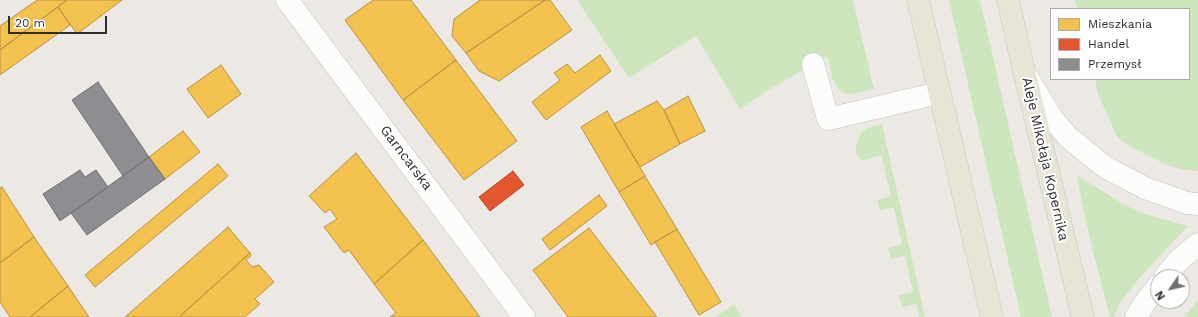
<!DOCTYPE html>
<meta charset="utf-8">
<style>
body{margin:0}
#map{position:relative;width:1198px;height:317px;overflow:hidden;background:#ece8e4;font-family:"Work Sans",sans-serif}
canvas{display:block}
.legend{position:absolute;left:1050px;top:8px;width:140px;height:72px;box-sizing:border-box;background:#fff;border:1px solid #ababab;margin:0;padding:5px 7px;list-style:none;font-size:12px;color:#2e2e2e}
.legend li{display:flex;align-items:center;gap:8px;height:20px}
.legend b{width:20px;border:1px solid #ababab}
.north{position:absolute;left:1150px;top:269px;width:40px;height:40px;box-sizing:border-box;background:#fff;border:1px solid #ababab;border-radius:50%;rotate:236deg;font-size:11px;font-weight:700;line-height:16px;text-align:center;color:#2e2e2e}
.north::after{content:'';display:block;margin:auto;width:14px;height:18px;background:#706f6e;clip-path:polygon(50% 0,100% 100%,50% 72%,0 100%)}
.scale{position:absolute;left:8px;top:16px;width:99px;height:18px;box-sizing:border-box;border:2px solid #2e2e2e;border-top:0;padding-left:5px;font-size:12px;line-height:14px;white-space:nowrap;color:#2e2e2e;-webkit-text-stroke:3px #fff;paint-order:stroke}
</style>
<div id="map">
<canvas width="1198" height="317"></canvas>
<ul class="legend">
<li><b style="height:11px;background:#f2c14e"></b>Mieszkania</li>
<li><b style="height:11px;background:#e4572e"></b>Handel</li>
<li><b style="height:11px;background:#8d8d92"></b>Przemysł</li>
</ul>
<div class="north">N</div>
<div class="scale">20 m</div>
</div>
<script>
const context = document.querySelector('canvas').getContext('2d');
context.lineJoin = 'round';
function fill(path, color) {
  context.fillStyle = color;
  context.fill(path, 'evenodd');
}
function shape(rows) {
  const path = new Path2D();
  for (const r of rows) {
    path.moveTo(r[0], r[1]);
    for (let i = 2; i < r.length; i += 2) path.lineTo(r[i], r[i + 1]);
  }
  return path;
}
function stroke(path, color, width, dash) {
  context.strokeStyle = color;
  context.lineWidth = width;
  context.lineCap = dash ? 'butt' : 'round';
  context.setLineDash(dash || []);
  context.stroke(path);
}
function write(font, color, halo, rows, align = 'center') {
  context.font = font + ' "Work Sans",sans-serif';
  context.lineWidth = 4;
  context.setLineDash([]);
  context.textBaseline = 'middle';
  context.strokeStyle = halo;
  context.fillStyle = color;
  for (const [text, x, y, turn = 0] of rows) {
    context.save();
    context.translate(x, y);
    context.rotate((+turn || 0) * Math.PI / 180);
    context.textAlign = isNaN(turn) ? turn : align;
    if (halo) context.strokeText(text, 0, 0);
    context.fillText(text, 0, 0);
    context.restore();
  }
}
fill(shape([
 [577,0,853,0,874,89,851,94,846,94,841,91,837,87,833,80,827,56,767,91,740,109,696,36,629,78],
 [949,0,980,0,1052,317,1021,317],
 [1075,0,1198,0,1198,171,1181,169,1167,165,1131,147,1117,137,1098,94,1095,79,1189,79,1189,9,1077,9],
 [882,124,925,317,919,317,916,304,902,307,899,295,913,292,905,255,891,259,888,248,902,244,894,207,880,210,877,200,891,196,881,155,862,161,859,158,856,152,856,146,861,133,868,128],
 [1077,175,1123,204,1145,214,1188,226,1142,275,1120,303,1114,317,1110,317,1092,248,1082,203],
 [1198,300,1198,317,1184,317,1194,305],
 [734,304,742,317,715,317,716,317]
]), '#cee6be');
const homes = shape([
 [37,0,67,0,0,50,0,26,37,0],
 [67,0,122,0,77,34,58,7,67,0],
 [373,0,411,0,456,60,403,100,345,20,373,0],
 [480,0,545,0,466,53,452,36,454,19,480,0],
 [545,0,550,0,572,30,499,81,479,71,466,53,545,0],
 [58,7,70,25,0,75,0,50,58,7],
 [600,55,611,71,546,120,532,102,560,80,554,73,567,64,575,73,600,55],
 [456,60,517,141,464,180,403,100,456,60],
 [221,65,241,94,208,118,187,89,221,65],
 [688,96,705,131,680,144,664,110,688,96],
 [657,101,664,110,680,144,640,167,614,124,657,101],
 [607,111,645,176,619,192,581,127,607,111],
 [183,131,200,152,165,179,149,157,183,131],
 [356,153,423,240,374,284,349,250,344,253,324,227,337,219,330,209,325,213,309,196,356,153],
 [218,164,228,176,95,287,85,275,218,164],
 [645,176,677,229,651,245,619,192,645,176],
 [2,187,34,237,0,263,0,188,2,187],
 [599,195,607,206,550,250,542,239,599,195],
 [228,227,250,253,179,317,125,317,228,227],
 [589,228,657,317,568,317,533,270,589,228],
 [677,229,721,302,699,315,655,242,677,229],
 [34,237,68,286,30,317,10,317,0,302,0,263,34,237],
 [423,240,480,317,390,317,396,313,374,284,423,240],
 [250,253,251,256,246,260,252,267,259,265,274,282,255,299,260,304,245,317,179,317,250,253],
 [68,286,89,317,30,317,68,286]
]);
fill(homes, '#f2c14e');
stroke(homes, '#b79544', 1);
const shops = shape([
 [513,171,524,185,490,211,479,197,513,171]
]);
fill(shops, '#e4572e');
stroke(shops, '#ad4b2e', 1);
const industry = shape([
 [98,82,149,157,123,176,72,100,98,82],
 [149,157,165,179,87,235,71,213,149,157],
 [80,170,85,177,96,170,108,187,60,221,43,194,80,170]
]);
fill(industry, '#8d8d92');
stroke(industry, '#707074', 1);
const minor = shape([
 [287,0,524,317],
 [813,64,828,119,939,93],
 [1027,77,1052,118,1068,137,1105,167,1145,188,1187,203,1198,204],
 [1165,277,1178,261,1198,244],
 [1136,317,1146,301,1158,286]
]);
const major = shape([
 [918,0,992,317],
 [1008,0,1024,71,1083,317]
]);
stroke(minor, '#c5c4c5', 23);
stroke(major, '#c6c5c4', 23);
stroke(minor, '#fcfcfb', 22);
stroke(major, '#e8e4d6', 22);
write('14px', '#2e2e2e', '#fff', [
 ["Garncarska",406,158,53],
 ["Aleje Mikołaja Kopernika",1045,159,77]
]);
</script>
